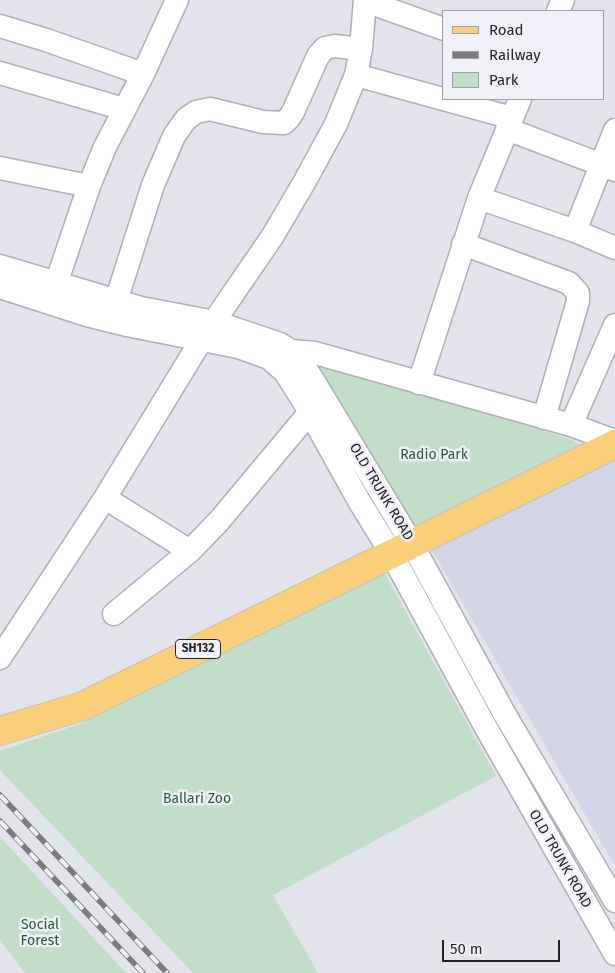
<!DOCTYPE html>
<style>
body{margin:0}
#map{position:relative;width:615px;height:973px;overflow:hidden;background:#e3e3eb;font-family:"Fira Sans",sans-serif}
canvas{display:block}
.legend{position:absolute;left:442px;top:10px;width:162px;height:90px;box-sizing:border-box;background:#f0f0f8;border:1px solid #9e9ea4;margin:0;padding:6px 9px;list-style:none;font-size:15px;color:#242427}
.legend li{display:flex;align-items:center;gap:10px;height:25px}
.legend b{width:25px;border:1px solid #9e9ea4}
.scale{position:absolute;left:442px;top:940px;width:118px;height:22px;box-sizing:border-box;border:2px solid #242427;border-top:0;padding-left:6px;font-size:15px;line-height:18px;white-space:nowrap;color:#242427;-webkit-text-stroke:4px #f0f0f8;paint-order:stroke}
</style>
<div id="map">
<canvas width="615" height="973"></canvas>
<ul class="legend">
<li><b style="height:6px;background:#fbce79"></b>Road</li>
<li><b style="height:6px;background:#7b7b80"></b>Railway</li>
<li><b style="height:14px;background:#c2ddc8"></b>Park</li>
</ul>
<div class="scale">50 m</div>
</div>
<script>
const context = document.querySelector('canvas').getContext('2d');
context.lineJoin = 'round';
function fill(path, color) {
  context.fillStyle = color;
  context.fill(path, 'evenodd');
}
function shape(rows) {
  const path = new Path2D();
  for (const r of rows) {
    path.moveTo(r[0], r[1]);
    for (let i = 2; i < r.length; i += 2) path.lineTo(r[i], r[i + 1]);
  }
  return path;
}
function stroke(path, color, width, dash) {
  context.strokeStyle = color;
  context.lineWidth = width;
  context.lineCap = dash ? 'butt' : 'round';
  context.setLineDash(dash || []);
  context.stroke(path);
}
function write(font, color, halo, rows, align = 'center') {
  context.font = font + ' "Fira Sans",sans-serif';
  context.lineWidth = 5;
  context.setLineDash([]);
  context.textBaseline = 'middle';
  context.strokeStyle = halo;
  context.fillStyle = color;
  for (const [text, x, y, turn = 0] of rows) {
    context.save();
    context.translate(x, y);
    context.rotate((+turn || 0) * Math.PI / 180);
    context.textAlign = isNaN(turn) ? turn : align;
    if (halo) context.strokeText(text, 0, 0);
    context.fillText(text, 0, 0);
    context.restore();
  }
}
fill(shape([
 [615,456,615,866,430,547]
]), '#d5d6e5');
fill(shape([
 [309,360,536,428,572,440,579,445,413,530],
 [381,567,496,776,273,895,318,973,193,973,0,770,0,751,80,724,224,646],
 [0,837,126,973,25,973,0,940]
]), '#c2ddc8');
const minor = shape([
 [365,1,444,29],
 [558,11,563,0],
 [0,26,46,40,143,74],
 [0,73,124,109],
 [356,75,512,118],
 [507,129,615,170],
 [0,168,89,186],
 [479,198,575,231,615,248],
 [575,231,615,130],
 [463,244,569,283,578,293,578,301,544,418],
 [0,266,141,308,215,322,280,344,291,351,302,363,313,380,412,544,504,713,615,901],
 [56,284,89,186,105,147,143,74,177,0],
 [0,287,87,315,127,325,238,347,269,358,285,372,304,402,359,501,391,553,485,726,615,954],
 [116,301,153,185,174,136,186,119,196,112,210,109,263,122,284,123,289,118,293,112,318,56,325,48,335,46,361,49],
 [291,351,315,353,571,425,615,441],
 [419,383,479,198,520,99],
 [571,425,615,325],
 [105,498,190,551],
 [114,614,190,551,219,521,310,412],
 [0,658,105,498,202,339,272,237,305,181,336,124,356,75,361,49,365,0]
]);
const major = shape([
 [0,731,83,706,615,444]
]);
stroke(minor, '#aeaeb6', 25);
stroke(major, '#c2c2c3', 30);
stroke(minor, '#fff', 22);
stroke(major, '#fbce79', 28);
const rail = shape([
 [0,795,167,973],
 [0,821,143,973]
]);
stroke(rail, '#7b7b80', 5.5);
stroke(rail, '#f0f0f8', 4, [11]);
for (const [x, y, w] of [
 [198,649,45]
]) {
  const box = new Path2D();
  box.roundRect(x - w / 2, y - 9.5, w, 19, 4);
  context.fillStyle = '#f0f0f8';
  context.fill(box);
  stroke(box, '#242427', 1);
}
write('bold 12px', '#242427', null, [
 ["SH132",198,649]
]);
write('14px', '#245b37', '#f0f0f8', [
 ["Radio Park",434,455],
 ["Ballari Zoo",197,799],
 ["Social",40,925],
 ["Forest",40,941]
]);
write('14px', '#242427', '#f0f0f8', [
 ["OLD TRUNK ROAD",381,492,59],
 ["OLD TRUNK ROAD",560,859,60]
]);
</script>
